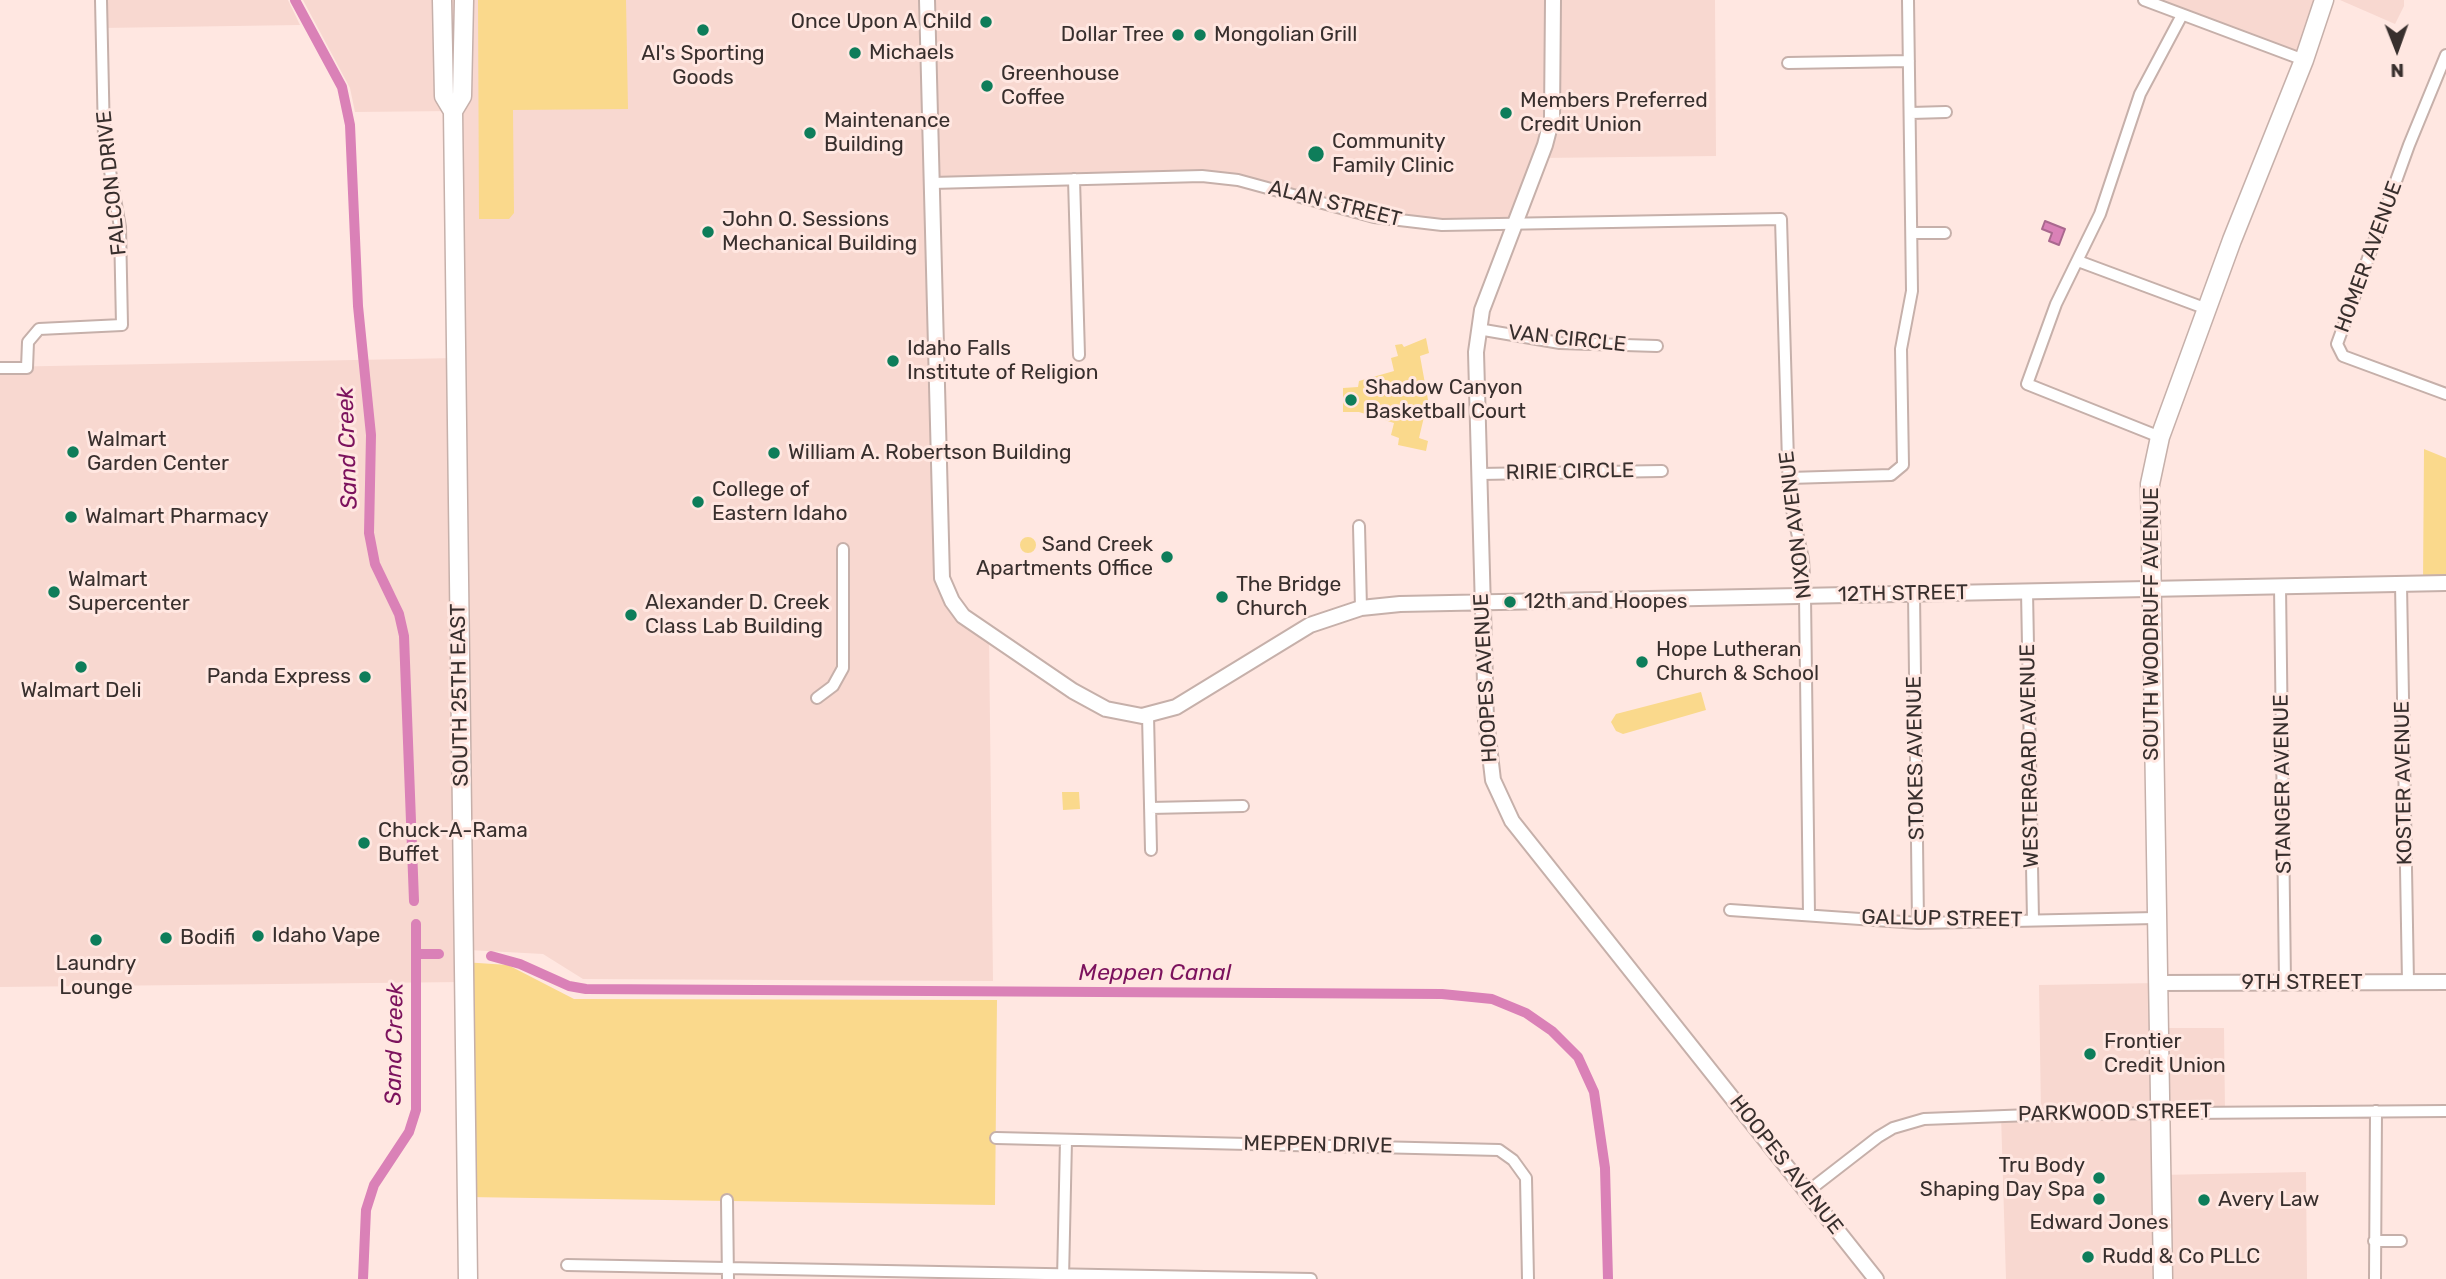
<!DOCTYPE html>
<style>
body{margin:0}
#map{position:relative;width:2446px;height:1279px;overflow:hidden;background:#ffe7e1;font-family:Rubik,sans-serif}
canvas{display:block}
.north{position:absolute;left:2362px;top:14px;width:70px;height:70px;-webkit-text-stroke:5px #ffe7e1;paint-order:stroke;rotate:179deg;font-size:19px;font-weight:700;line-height:28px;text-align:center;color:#382f2d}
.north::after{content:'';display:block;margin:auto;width:24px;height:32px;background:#382f2d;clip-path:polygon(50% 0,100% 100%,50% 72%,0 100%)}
</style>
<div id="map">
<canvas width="2446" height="1279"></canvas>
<div class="north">N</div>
</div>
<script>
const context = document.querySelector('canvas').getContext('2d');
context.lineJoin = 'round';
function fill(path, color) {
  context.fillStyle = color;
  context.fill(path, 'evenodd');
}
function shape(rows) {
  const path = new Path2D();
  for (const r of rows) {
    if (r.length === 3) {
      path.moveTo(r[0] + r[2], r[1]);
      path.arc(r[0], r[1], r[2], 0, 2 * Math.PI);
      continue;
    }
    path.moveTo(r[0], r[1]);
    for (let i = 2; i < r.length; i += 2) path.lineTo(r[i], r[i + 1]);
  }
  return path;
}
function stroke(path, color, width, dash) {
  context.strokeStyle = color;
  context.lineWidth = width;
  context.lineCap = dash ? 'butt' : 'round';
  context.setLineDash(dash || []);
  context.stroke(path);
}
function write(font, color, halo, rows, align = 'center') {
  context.font = font + ' Rubik,sans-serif';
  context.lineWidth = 6;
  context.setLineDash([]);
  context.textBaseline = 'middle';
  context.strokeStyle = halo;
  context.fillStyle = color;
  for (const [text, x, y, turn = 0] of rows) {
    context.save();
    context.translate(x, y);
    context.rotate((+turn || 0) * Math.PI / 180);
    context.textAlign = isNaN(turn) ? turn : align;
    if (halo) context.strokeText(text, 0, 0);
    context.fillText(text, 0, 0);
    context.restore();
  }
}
fill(shape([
 [101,0,288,0,300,25,102,28],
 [303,0,1715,0,1716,156,1540,158,1516,225,1401,222,1238,180,932,183,939,561,952,601,989,636,993,981,583,979,543,954,469,950,463,982,0,987,0,367,456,358,453,111,355,112,350,88],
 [2144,0,2324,0,2304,60],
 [2340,0,2404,0,2404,6,2395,24],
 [2158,983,2158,1028,2224,1028,2225,1111,2159,1112,2161,1175,2306,1172,2307,1279,2006,1279,2001,1115,2041,1113,2039,985]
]), '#f8d8d0');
fill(shape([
 [478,0,626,0,628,109,513,110,514,213,509,219,479,219],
 [1426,338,1429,353,1420,356,1428,400,1419,438,1428,441,1426,451,1398,445,1399,438,1391,435,1394,423,1359,412,1343,412,1343,388,1358,387,1359,381,1394,371,1391,358,1398,356,1395,345,1402,344,1404,347],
 [2424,449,2446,458,2446,583,2423,584],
 [1028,545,8],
 [1701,692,1706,710,1623,734,1616,731,1611,722,1616,714],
 [1062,792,1079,792,1080,809,1063,810],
 [463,962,508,965,574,999,997,1000,995,1205,467,1197]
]), '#fad98c');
const water = shape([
 [2045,221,2065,229,2059,245,2049,241,2052,233,2042,229,2045,221]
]);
fill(water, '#da81b7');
stroke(water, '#a9688e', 2);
stroke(shape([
 [295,0,342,87,350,125,358,306,371,435,369,533,375,564,399,614,404,636,414,901],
 [417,954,439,954],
 [491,956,520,964,569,986,586,989,1442,994,1492,999,1526,1013,1552,1031,1578,1057,1594,1092,1605,1168,1608,1279],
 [363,1279,366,1210,374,1185,409,1132,416,1110,416,924]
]), '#da81b7', 10);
const minor = shape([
 [2144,0,2304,60],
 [2446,55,2409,145,2337,344,2343,356,2446,394],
 [1788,63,1909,61],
 [1911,113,1946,112],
 [1074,179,1079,355],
 [932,183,1202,176,1238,180,1374,217,1442,225,1781,219,1789,496,1803,559,1805,596,1809,915],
 [1912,233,1945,233],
 [2078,261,2207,309],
 [1478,329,1560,343,1657,346],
 [0,368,27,368,28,342,39,329,122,325,120,227,104,137,101,0],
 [2160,437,2027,384,2056,304,2100,214,2140,94,2182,15],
 [1479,474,1662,471],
 [1789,478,1891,475,1903,465,1901,349,1912,291,1908,0],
 [1359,526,1361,608],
 [2401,584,2408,982],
 [2280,586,2285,982],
 [2027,591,2033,920],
 [1914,593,1918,923],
 [817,698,833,686,843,668,843,549],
 [1148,715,1151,850],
 [1150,808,1243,806],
 [1730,910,1918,923,2155,918],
 [996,1138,1499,1150,1513,1160,1526,1178,1528,1279],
 [1807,1192,1878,1137,1893,1128,1924,1119,2058,1114,2446,1111],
 [727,1200,728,1279],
 [2374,1241,2401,1241],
 [567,1265,1311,1279],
 [1063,1279,1066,1140],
 [2375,1279,2376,1111]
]);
const tertiary = shape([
 [927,0,942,578,952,601,963,616,1073,691,1106,709,1142,716,1176,707,1310,625,1361,608,1400,604,2446,583],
 [1553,0,1552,118,1545,145,1482,310,1476,352,1486,720,1493,780,1512,821,1876,1279],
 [2158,983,2446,982]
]);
const primary = shape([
 [442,0,444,96,453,111],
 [464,0,462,96,453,111,468,1279],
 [2163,1279,2150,484,2160,437,2232,240,2304,60,2324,0]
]);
stroke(minor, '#c6b0aa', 14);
stroke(tertiary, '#c6b0aa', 18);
stroke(primary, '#c6b0aa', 21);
stroke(minor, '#fff', 10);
stroke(tertiary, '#fff', 14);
stroke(primary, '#fff', 18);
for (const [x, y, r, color] of [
 [986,22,7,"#0e7d5a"],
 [703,30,7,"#0e7d5a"],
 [1178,35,7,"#0e7d5a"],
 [1200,35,7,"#0e7d5a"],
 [855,53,7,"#0e7d5a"],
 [987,86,7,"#0e7d5a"],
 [1506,113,7,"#0e7d5a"],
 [810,133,7,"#0e7d5a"],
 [1316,154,9,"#0e7d5a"],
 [708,232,7,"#0e7d5a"],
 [893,361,7,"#0e7d5a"],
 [1351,400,7,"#0e7d5a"],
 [73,452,7,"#0e7d5a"],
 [774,453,7,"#0e7d5a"],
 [698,502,7,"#0e7d5a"],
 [71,517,7,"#0e7d5a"],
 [1167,557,7,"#0e7d5a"],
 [54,592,7,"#0e7d5a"],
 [1222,597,7,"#0e7d5a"],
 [1510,602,7,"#0e7d5a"],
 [631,615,7,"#0e7d5a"],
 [1642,662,7,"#0e7d5a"],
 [81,667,7,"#0e7d5a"],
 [365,677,7,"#0e7d5a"],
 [364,843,7,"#0e7d5a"],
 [258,936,7,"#0e7d5a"],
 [166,938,7,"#0e7d5a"],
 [96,940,7,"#0e7d5a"],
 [2090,1054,7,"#0e7d5a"],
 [2099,1178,7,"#0e7d5a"],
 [2099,1199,7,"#0e7d5a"],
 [2204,1200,7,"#0e7d5a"],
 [2088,1257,7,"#0e7d5a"]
]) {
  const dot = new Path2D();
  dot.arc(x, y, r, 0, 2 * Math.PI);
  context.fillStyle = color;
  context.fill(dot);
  stroke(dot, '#ffe7e1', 2.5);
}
write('21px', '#382f2d', '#ffe7e1', [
 ["Once Upon A Child",972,22,"right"],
 ["Dollar Tree",1164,35,"right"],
 ["Mongolian Grill",1214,35],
 ["Michaels",869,53],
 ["Al's Sporting",703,54,"center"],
 ["Goods",703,78,"center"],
 ["Greenhouse",1001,74],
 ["Coffee",1001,98],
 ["Members Preferred",1520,101],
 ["Credit Union",1520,125],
 ["Maintenance",824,121],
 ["Building",824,145],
 ["Community",1332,142],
 ["Family Clinic",1332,166],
 ["John O. Sessions",722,220],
 ["Mechanical Building",722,244],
 ["Idaho Falls",907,349],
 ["Institute of Religion",907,373],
 ["Shadow Canyon",1365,388],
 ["Basketball Court",1365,412],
 ["Walmart",87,440],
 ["Garden Center",87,464],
 ["William A. Robertson Building",788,453],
 ["College of",712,490],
 ["Eastern Idaho",712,514],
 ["Walmart Pharmacy",85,517],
 ["Sand Creek",1153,545,"right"],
 ["Apartments Office",1153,569,"right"],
 ["Walmart",68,580],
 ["Supercenter",68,604],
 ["The Bridge",1236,585],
 ["Church",1236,609],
 ["12th and Hoopes",1524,602],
 ["Alexander D. Creek",645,603],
 ["Class Lab Building",645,627],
 ["Hope Lutheran",1656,650],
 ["Church & School",1656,674],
 ["Panda Express",351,677,"right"],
 ["Walmart Deli",81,691,"center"],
 ["Chuck-A-Rama",378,831],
 ["Buffet",378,855],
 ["Idaho Vape",272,936],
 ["Bodifi",180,938],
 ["Laundry",96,964,"center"],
 ["Lounge",96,988,"center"],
 ["Frontier",2104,1042],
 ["Credit Union",2104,1066],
 ["Tru Body",2085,1166,"right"],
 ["Shaping Day Spa",2085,1190,"right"],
 ["Avery Law",2218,1200],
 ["Edward Jones",2099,1223,"center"],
 ["Rudd & Co PLLC",2102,1257]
], 'left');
write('21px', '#382f2d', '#ffe7e1', [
 ["FALCON DRIVE",112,183,-96],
 ["ALAN STREET",1335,204,14],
 ["HOMER AVENUE",2369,257,-70],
 ["VAN CIRCLE",1567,339,6],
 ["RIRIE CIRCLE",1570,472,-1],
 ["NIXON AVENUE",1796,525,-97],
 ["12TH STREET",1903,594,-1],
 ["SOUTH WOODRUFF AVENUE",2152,624,-90],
 ["HOOPES AVENUE",1486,678,-93],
 ["SOUTH 25TH EAST",460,695,-91],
 ["WESTERGARD AVENUE",2030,756,-91],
 ["STOKES AVENUE",1916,758,-91],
 ["KOSTER AVENUE",2404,783,-91],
 ["STANGER AVENUE",2283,784,-91],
 ["GALLUP STREET",1942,919,1],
 ["9TH STREET",2302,983],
 ["PARKWOOD STREET",2115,1113,-1],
 ["MEPPEN DRIVE",1318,1145,1],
 ["HOOPES AVENUE",1786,1165,52]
]);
write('italic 23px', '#7c125d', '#ffe7e1', [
 ["Sand Creek",348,448,-92],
 ["Meppen Canal",1155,973],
 ["Sand Creek",395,1044,-89]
]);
</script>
